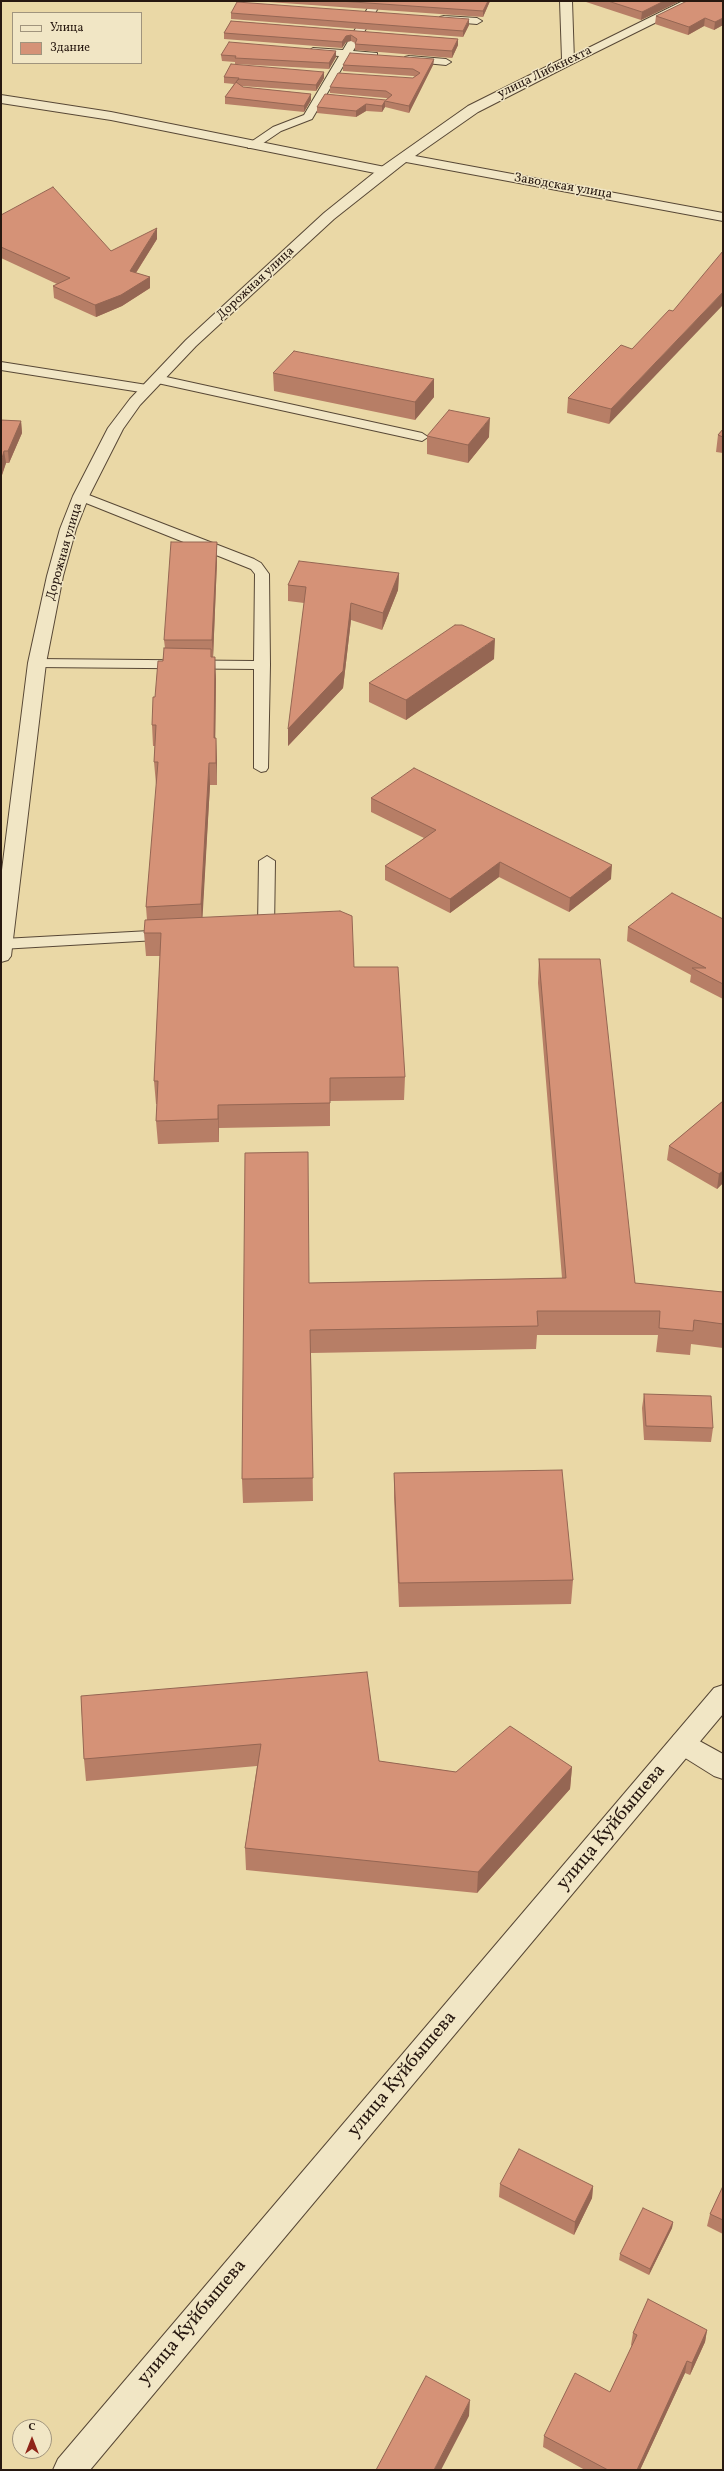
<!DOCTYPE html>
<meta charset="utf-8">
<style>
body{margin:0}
#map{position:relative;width:724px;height:2471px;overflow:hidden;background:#ead8a6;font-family:Vollkorn,serif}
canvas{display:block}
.frame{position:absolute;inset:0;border:2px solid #271810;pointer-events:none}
.legend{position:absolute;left:12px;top:12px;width:130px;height:52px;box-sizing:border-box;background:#f1e6c5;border:1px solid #a0947d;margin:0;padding:5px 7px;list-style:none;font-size:12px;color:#271810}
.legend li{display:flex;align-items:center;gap:8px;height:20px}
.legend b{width:20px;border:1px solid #a0947d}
.north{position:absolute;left:12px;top:2419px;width:40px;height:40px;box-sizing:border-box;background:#f1e6c5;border:1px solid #a0947d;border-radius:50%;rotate:0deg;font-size:11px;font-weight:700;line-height:16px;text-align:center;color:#271810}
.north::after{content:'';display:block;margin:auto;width:14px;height:18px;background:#8f2418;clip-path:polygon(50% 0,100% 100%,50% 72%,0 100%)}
</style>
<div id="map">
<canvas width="724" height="2471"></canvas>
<div class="frame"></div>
<ul class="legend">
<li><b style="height:5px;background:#f1e6c5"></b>Улица</li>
<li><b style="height:11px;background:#d59277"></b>Здание</li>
</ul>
<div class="north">С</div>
</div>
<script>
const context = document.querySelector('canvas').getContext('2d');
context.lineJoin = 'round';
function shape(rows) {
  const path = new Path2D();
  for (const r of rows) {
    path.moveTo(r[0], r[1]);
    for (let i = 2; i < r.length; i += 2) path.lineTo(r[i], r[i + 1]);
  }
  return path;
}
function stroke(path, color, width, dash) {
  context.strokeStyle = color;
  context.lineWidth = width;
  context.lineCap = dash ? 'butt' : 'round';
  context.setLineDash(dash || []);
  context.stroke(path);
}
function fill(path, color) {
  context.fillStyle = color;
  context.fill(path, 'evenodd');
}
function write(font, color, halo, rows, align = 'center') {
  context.font = font + ' Vollkorn,serif';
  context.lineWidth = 3;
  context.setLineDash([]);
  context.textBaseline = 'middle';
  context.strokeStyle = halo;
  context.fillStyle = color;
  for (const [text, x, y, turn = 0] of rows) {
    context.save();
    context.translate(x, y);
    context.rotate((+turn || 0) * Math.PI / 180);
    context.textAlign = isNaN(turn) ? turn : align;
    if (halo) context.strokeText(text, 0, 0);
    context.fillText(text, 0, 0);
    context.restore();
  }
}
const service = shape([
 [372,1,382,1,353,51,377,53,377,57,349,56,312,119,281,131,256,148,248,148,248,144,273,127,304,115,339,56,313,54,308,51,313,48,343,50,372,1],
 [444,16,477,18,482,21,477,24,440,21,440,17,444,16],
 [409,56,446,59,451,62,446,65,405,61,405,57,409,56],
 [1,362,147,385,153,389,147,393,1,370,1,362],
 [157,375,422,433,428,437,422,441,153,382,151,379,157,375],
 [81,492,254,559,261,563,269,574,270,665,268,768,266,771,261,772,254,768,254,669,37,667,30,663,37,659,254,661,255,574,251,569,76,499,74,496,76,493,81,492],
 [267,856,275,861,274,930,272,934,257,936,251,935,249,931,251,927,258,926,259,861,267,856],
 [168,930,174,931,176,935,174,939,1,949,1,939,3,939,168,930]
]);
const minor = shape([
 [683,1,699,1,572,64,564,64,562,61,683,1],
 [1,95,111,112,385,167,392,171,385,175,111,120,1,103,1,95],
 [683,1732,723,1754,723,1779,714,1776,674,1751,670,1743,674,1735,683,1732]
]);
const tertiary = shape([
 [560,1,572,1,574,61,572,64,478,112,415,156,723,213,723,221,406,162,334,219,196,346,140,405,123,429,89,496,76,529,63,576,46,663,11,956,8,960,1,962,1,878,28,663,47,576,60,529,73,496,108,428,130,399,186,340,324,213,380,168,468,106,562,59,560,1],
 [723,1685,723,1714,90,2470,53,2470,58,2459,714,1688,723,1685]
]);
stroke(service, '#584836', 2);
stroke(minor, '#584836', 2);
stroke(tertiary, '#584836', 2);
fill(service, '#f1e6c5');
fill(minor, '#f1e6c5');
fill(tertiary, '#f1e6c5');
fill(shape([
 [254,1,490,1,483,17],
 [583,1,680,1,641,20],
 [723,1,723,25,714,30,704,26,688,35,655,24,656,16],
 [231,13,469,25,463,37,231,19],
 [231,21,458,39,458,45,452,58,355,50,355,43,351,41,346,42,342,48,224,39,224,33],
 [336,51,336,57,329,69,235,64,235,62,222,61,221,55],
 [434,59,433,65,409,113,385,107,382,112,366,111,356,117,317,113,317,107,386,100,388,99,386,98,330,93,330,87,413,78,415,77,413,76,343,71,343,65],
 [324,72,324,78,316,91,241,86,243,87,311,94,311,100,304,112,225,104,225,97,234,84,224,83,224,77],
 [1,215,111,251,157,239,136,273,150,277,150,288,122,306,96,317,54,298,53,286,57,284,1,258],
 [632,349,609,424,567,413,568,398],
 [273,373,434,379,434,397,415,420,274,391],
 [1,420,21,421,22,433,9,463,6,463,1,478],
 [723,429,723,453,716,452,718,435],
 [427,436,489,437,468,463,427,454],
 [217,542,217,561,213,657,216,679,215,738,216,738,217,785,210,785,202,917,354,967,405,1077,404,1100,330,1101,330,1126,219,1128,219,1142,158,1144,156,1121,157,1104,156,1104,154,1081,160,956,146,956,144,933,147,920,146,907,157,784,156,784,154,762,155,746,153,746,152,725,155,697,165,648,164,640],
 [399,573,398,590,382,630,351,620,343,688,288,746,304,603,288,601,288,585],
 [494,659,406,720,369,702,369,683],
 [371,798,611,879,569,912,499,877,450,913,385,880,385,866,424,838,371,812],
 [723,919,723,999,690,982,691,975,627,941,628,927],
 [539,959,635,1283,723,1292,723,1348,691,1344,690,1355,656,1352,658,1335,537,1335,536,1349,311,1353,313,1501,243,1503,242,1479,310,1283,562,1278,538,983],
 [723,1101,723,1183,717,1189,667,1160,669,1146],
 [644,1394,713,1428,711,1442,644,1440,642,1408],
 [394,1473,573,1580,571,1604,399,1607,394,1498],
 [81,1696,379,1761,456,1772,572,1767,570,1789,477,1893,246,1870,245,1848,257,1766,86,1781,84,1759],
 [500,2184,593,2186,592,2198,574,2235,499,2197],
 [723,2186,723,2234,707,2226,710,2214],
 [673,2222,672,2228,649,2275,619,2260,620,2254],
 [707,2330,705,2342,690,2375,685,2373,640,2470,585,2470,543,2447,544,2436,610,2392,632,2346,631,2345,633,2333]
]), '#b77e66');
fill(shape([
 [488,1,490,1,483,17,483,11],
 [664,1,680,1,641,20,642,12],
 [705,18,704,26,688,35,689,27],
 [723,18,723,25,714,30,715,22],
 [469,19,469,25,463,37,463,31],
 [351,35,351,41,346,42,342,48,342,42,346,36],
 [458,39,458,45,452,58,452,51],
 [336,51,336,57,329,69,329,63],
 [434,59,433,65,409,113,409,106],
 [324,72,324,78,316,91,316,85],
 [311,94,311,100,304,112,304,106],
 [385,101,385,107,382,112,382,106],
 [366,104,366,111,356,117,356,111],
 [157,228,157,239,130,282,130,271],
 [150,277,150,288,122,306,96,317,95,305],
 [723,292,723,305,609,424,611,409],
 [434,379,434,397,415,420,415,402],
 [490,418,489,437,468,463,468,445],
 [21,421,22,433,9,463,8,451],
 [4,451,6,463,1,478,1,462],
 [217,542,217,561,213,659,212,640],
 [399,573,398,590,382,630,383,613],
 [351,603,351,620,343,688,288,746,288,729],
 [495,639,494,659,406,720,406,700],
 [215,657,216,679,215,760,214,738],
 [216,738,217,760,217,785,216,763],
 [209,763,210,785,202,927,201,904],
 [500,862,499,877,450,913,450,899],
 [612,865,611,879,569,912,570,898],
 [218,1105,219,1128,219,1142,218,1119],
 [723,1171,723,1183,717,1189,719,1174],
 [572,1767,570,1789,477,1893,478,1872],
 [593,2186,592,2198,574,2235,575,2222],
 [673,2222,672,2228,649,2275,650,2269],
 [707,2330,705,2342,690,2375,692,2363],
 [687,2361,685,2373,640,2470,637,2470],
 [470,2400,469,2416,441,2470,434,2470]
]), '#956653');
const building = shape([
 [339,1,488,1,483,11,339,1],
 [608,1,664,1,642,12,608,1],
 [687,1,723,1,723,18,715,22,705,18,689,27,656,16,687,1],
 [237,2,469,19,463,31,231,13,237,2],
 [231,21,458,39,452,51,355,44,357,39,351,35,346,36,342,42,224,33,231,21],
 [229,42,336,51,329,63,235,58,236,56,221,55,229,42],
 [350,53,434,59,409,106,385,101,382,106,366,104,356,111,317,107,325,94,386,100,392,95,386,91,330,87,338,73,413,78,420,73,413,69,343,65,350,53],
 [231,64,324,72,316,85,239,79,236,82,243,87,311,94,304,106,225,97,239,78,224,77,231,64],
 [53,187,111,251,157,228,130,271,150,277,121,295,95,305,53,286,70,278,1,247,1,215,53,187],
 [723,251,723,292,611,409,568,398,621,345,632,349,669,310,673,311,723,251],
 [294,351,434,379,415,402,273,373,294,351],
 [449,410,490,418,468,445,427,436,449,410],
 [1,420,21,421,8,451,4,451,1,462,1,420],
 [723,429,723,437,718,435,723,429],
 [171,542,217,542,212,640,164,640,171,542],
 [299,561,399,573,383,613,351,603,343,671,288,729,306,587,288,585,299,561],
 [455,625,462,625,495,639,406,700,369,683,455,625],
 [164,648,211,649,211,657,215,657,214,738,216,738,216,763,209,763,201,904,146,907,158,762,154,762,156,725,152,725,153,697,155,697,158,661,163,661,164,648],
 [414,768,612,865,570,898,500,862,450,899,385,866,436,830,371,798,414,768],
 [672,893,723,919,723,984,692,968,706,968,628,927,672,893],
 [340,911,352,916,354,967,398,967,405,1077,330,1078,330,1103,218,1105,218,1119,156,1121,158,1081,154,1081,161,933,144,933,145,920,340,911],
 [539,959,600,959,635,1283,723,1292,723,1324,694,1320,693,1331,659,1328,660,1311,537,1311,538,1326,310,1330,313,1478,242,1479,245,1153,308,1152,309,1283,566,1278,539,959],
 [723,1101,723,1171,719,1174,669,1146,723,1101],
 [644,1394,711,1396,713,1428,646,1426,644,1394],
 [562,1470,573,1580,399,1583,394,1473,562,1470],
 [367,1672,379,1761,456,1772,510,1726,572,1767,478,1872,245,1848,261,1744,84,1759,81,1696,367,1672],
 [519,2149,593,2186,575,2222,500,2184,519,2149],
 [723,2186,723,2220,710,2214,723,2186],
 [643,2208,673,2222,650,2269,620,2254,643,2208],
 [648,2299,707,2330,692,2363,687,2361,637,2470,608,2470,544,2436,575,2373,610,2392,637,2335,633,2333,648,2299],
 [426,2376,470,2400,434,2470,376,2470,426,2376]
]);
fill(building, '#d59277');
stroke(building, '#956653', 1);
write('13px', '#271810', '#f1e6c5', [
 ["улица Либкнехта",545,73,-26],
 ["Заводская улица",563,187,10],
 ["Дорожная улица",256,284,-43],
 ["Дорожная улица",65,552,-74]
]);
write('19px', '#271810', '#f1e6c5', [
 ["улица Куйбышева",612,1828,-50],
 ["улица Куйбышева",403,2075,-50],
 ["улица Куйбышева",193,2323,-50]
]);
</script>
